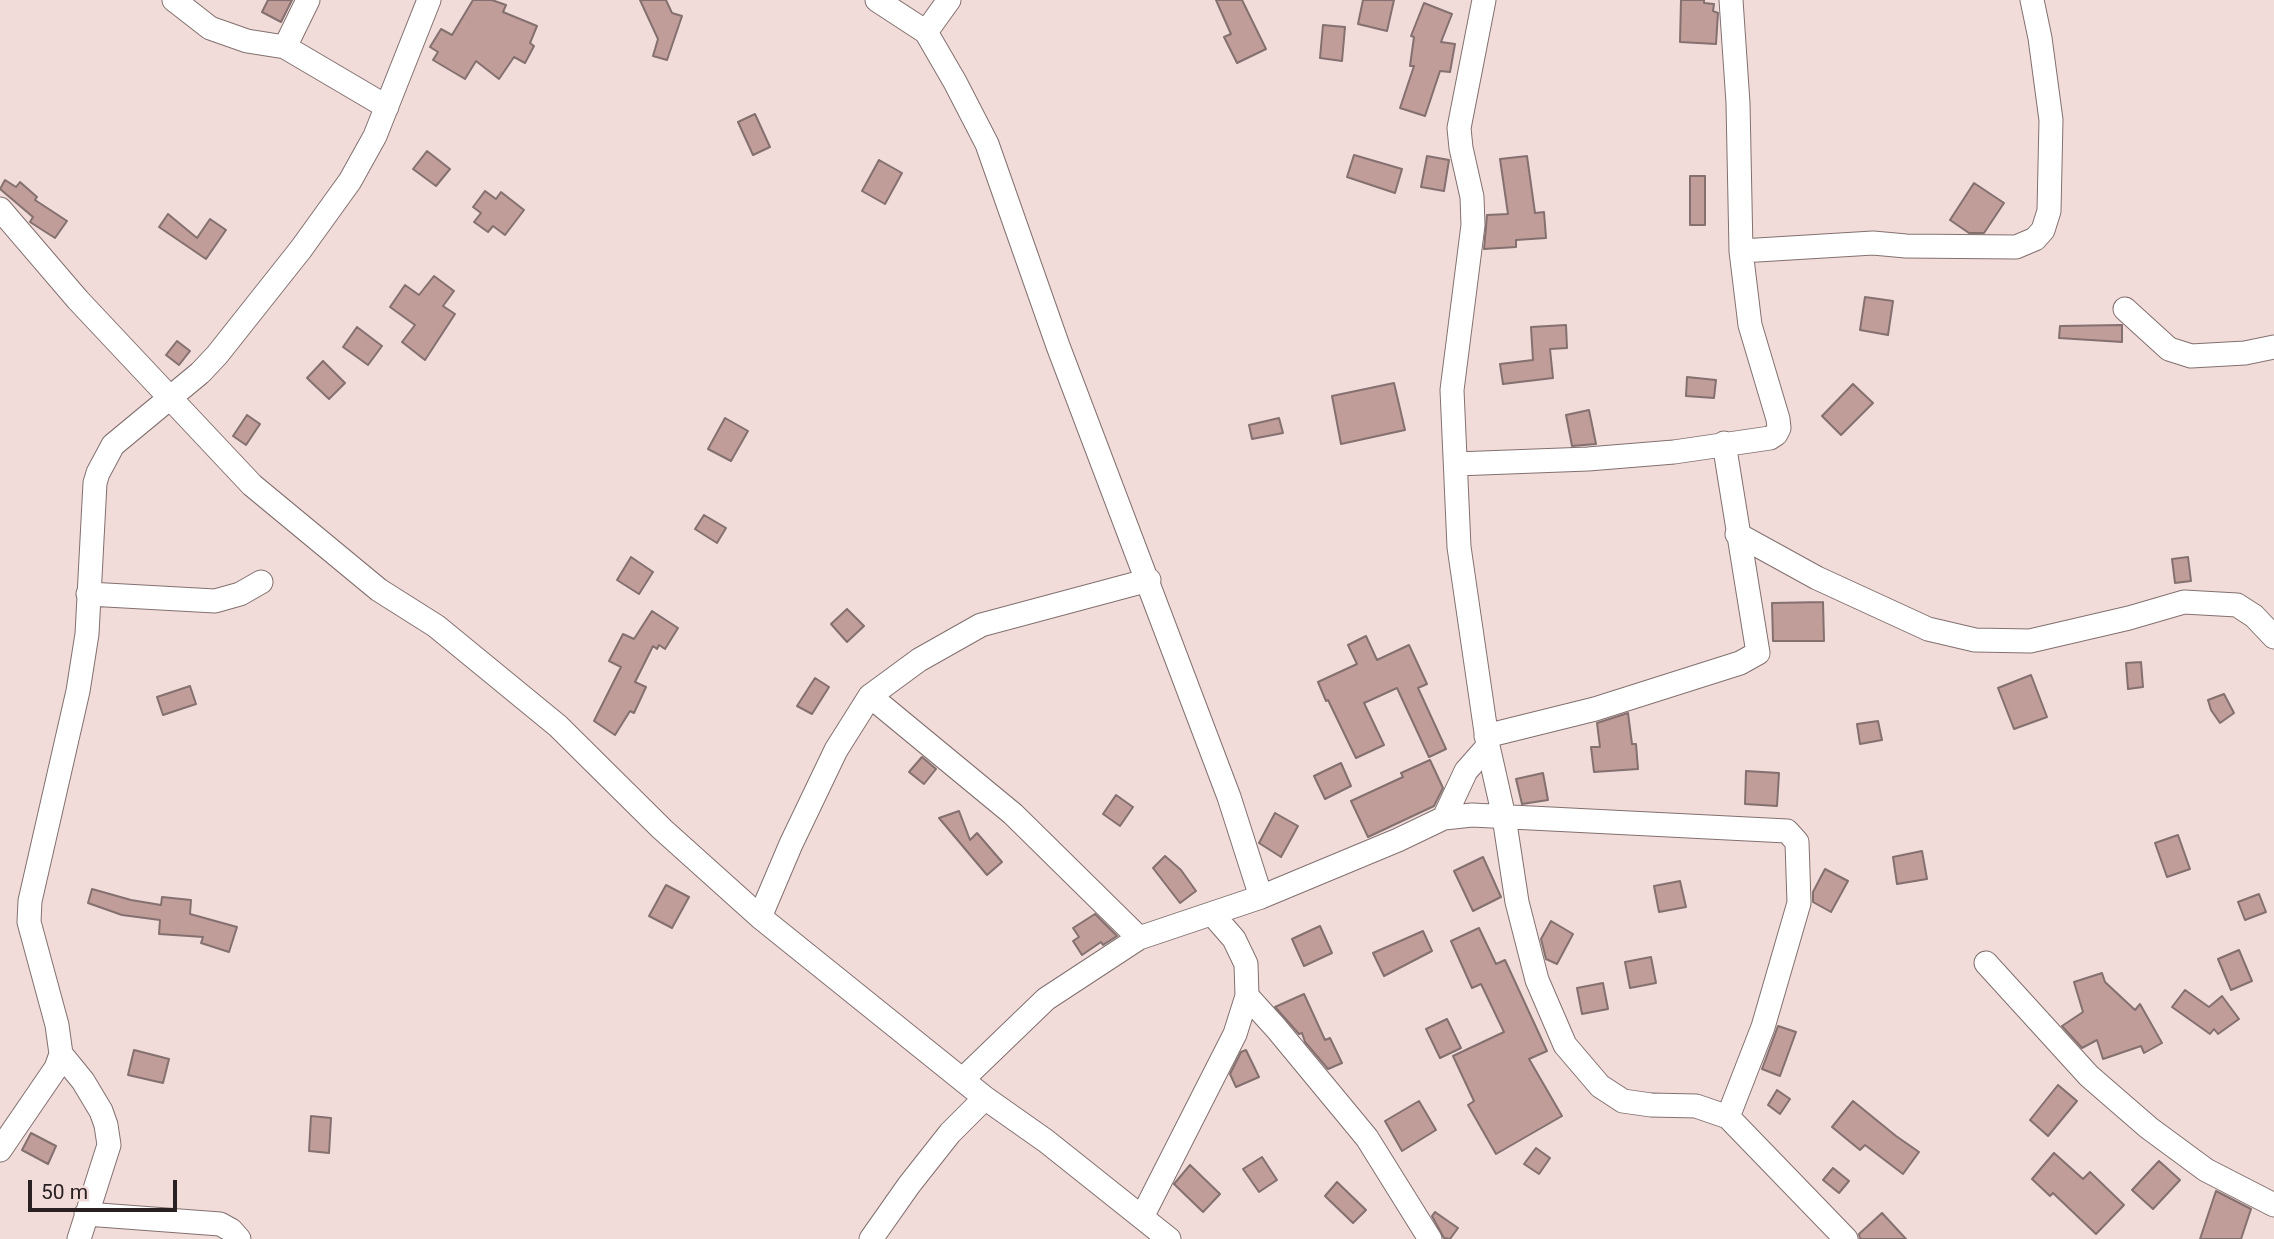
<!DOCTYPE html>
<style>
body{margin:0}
#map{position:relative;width:2274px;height:1239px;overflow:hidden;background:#f1dcda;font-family:Roboto,sans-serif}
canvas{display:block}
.scale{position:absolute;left:28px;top:1180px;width:149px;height:32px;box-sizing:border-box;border:4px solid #292121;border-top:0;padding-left:9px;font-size:21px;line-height:24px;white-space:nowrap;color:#292121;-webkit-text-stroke:5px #f1dcda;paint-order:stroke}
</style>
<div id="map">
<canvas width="2274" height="1239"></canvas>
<div class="scale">50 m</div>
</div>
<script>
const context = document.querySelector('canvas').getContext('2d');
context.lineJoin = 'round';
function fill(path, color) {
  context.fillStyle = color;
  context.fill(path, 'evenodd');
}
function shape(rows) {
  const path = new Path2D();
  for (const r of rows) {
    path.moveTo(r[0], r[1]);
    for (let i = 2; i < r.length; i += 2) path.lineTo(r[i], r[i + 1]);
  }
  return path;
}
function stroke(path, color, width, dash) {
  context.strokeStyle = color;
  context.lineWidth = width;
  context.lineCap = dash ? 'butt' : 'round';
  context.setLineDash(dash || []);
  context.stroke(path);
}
const building = shape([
 [268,0,292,0,281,22,262,12,268,0],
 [473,0,492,0,506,5,503,12,537,26,530,43,534,46,525,63,514,57,499,79,476,61,465,79,433,60,438,52,430,47,441,29,452,35,473,0],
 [640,0,666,0,672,13,682,16,667,60,653,56,658,39,640,0],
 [1216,0,1242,0,1266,49,1237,63,1224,37,1231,34,1216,0],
 [1363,0,1394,0,1387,31,1358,24,1363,0],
 [1681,0,1704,0,1704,3,1714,4,1713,11,1718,13,1716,44,1680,42,1681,0],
 [1424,3,1452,14,1441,42,1455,44,1450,72,1440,71,1425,116,1400,108,1414,66,1410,66,1414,37,1411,36,1424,3],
 [1323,25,1345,27,1342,61,1320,58,1323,25],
 [755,114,770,147,753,155,738,122,755,114],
 [427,151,450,169,436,186,413,169,427,151],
 [1354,155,1402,169,1395,193,1347,177,1354,155],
 [1427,156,1449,160,1444,191,1421,187,1427,156],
 [1527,156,1535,213,1544,212,1546,238,1516,240,1516,247,1484,249,1487,215,1508,214,1500,159,1527,156],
 [879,160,902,173,885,204,862,191,879,160],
 [1690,176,1705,176,1705,225,1690,225,1690,176],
 [5,180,16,187,20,182,37,197,35,200,67,221,55,238,30,222,33,217,0,189,5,180],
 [1974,183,2004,203,1984,233,1969,233,1950,220,1974,183],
 [485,191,496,199,501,192,524,210,505,235,493,226,488,232,474,222,481,213,473,207,485,191],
 [168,214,197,238,210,219,226,230,206,259,159,227,168,214],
 [434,276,454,291,443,306,455,314,425,360,402,342,415,325,390,307,405,285,419,295,434,276],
 [1865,297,1893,301,1888,335,1860,330,1865,297],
 [1566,325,1567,348,1550,349,1553,378,1503,384,1500,364,1533,360,1531,327,1566,325],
 [2122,325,2122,342,2059,338,2060,326,2122,325],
 [357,327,382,346,368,365,343,347,357,327],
 [177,341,190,351,179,365,166,355,177,341],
 [323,361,345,383,329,399,307,378,323,361],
 [1687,377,1716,380,1714,398,1686,396,1687,377],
 [1394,383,1405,430,1341,444,1332,396,1394,383],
 [1853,384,1873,403,1841,435,1822,416,1853,384],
 [1589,410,1596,444,1572,446,1566,415,1589,410],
 [247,415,260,424,246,445,233,436,247,415],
 [725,418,748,431,731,461,708,449,725,418],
 [1279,418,1283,433,1252,439,1249,425,1279,418],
 [704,515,726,528,717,543,695,529,704,515],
 [631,557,653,572,639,594,617,580,631,557],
 [2188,557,2191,581,2175,583,2172,559,2188,557],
 [1823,602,1824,641,1773,641,1772,603,1823,602],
 [847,609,864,626,847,642,831,624,847,609],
 [652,611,678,628,665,649,659,645,657,649,653,646,635,682,646,687,634,713,630,711,615,735,594,721,621,667,609,661,623,634,634,639,652,611],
 [1366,636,1377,660,1409,645,1427,684,1418,688,1446,749,1429,757,1397,688,1364,703,1384,745,1356,758,1328,700,1326,701,1318,682,1357,664,1348,645,1366,636],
 [2141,662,2143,687,2128,689,2126,663,2141,662],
 [2031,675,2047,717,2014,729,1998,688,2031,675],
 [815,678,829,687,812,714,797,706,815,678],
 [190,686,196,704,163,715,157,697,190,686],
 [2224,694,2234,713,2220,723,2211,710,2208,700,2224,694],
 [1628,713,1632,744,1636,744,1638,769,1594,772,1591,747,1600,747,1597,723,1628,713],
 [1878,721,1882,740,1860,744,1857,724,1878,721],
 [922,757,936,769,924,784,909,772,922,757],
 [1430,760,1443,788,1434,806,1368,837,1351,801,1403,777,1401,773,1430,760],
 [1341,763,1351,786,1325,799,1314,776,1341,763],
 [1746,771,1779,773,1777,806,1745,804,1746,771],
 [1543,773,1548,800,1522,804,1516,779,1543,773],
 [1116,795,1133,807,1120,826,1103,814,1116,795],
 [959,811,970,840,977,833,1002,862,987,875,939,818,959,811],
 [1275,813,1298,826,1281,857,1259,843,1275,813],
 [2178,835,2190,869,2167,877,2155,843,2178,835],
 [1922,851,1927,879,1897,884,1893,857,1922,851],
 [1165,856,1181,870,1196,891,1180,903,1153,868,1165,856],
 [1483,857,1501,897,1473,911,1454,871,1483,857],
 [1825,869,1848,881,1831,912,1813,902,1813,892,1825,869],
 [1680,881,1686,907,1659,912,1654,886,1680,881],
 [666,885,689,897,672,928,649,916,666,885],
 [92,889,131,900,161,905,162,897,191,900,190,914,237,927,229,952,201,943,203,937,159,934,160,920,122,915,88,903,92,889],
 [2259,894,2266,912,2245,920,2238,902,2259,894],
 [1095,914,1117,936,1103,945,1101,942,1082,955,1073,941,1079,937,1073,928,1095,914],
 [1551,921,1573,934,1557,964,1546,959,1541,939,1551,921],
 [1320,926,1332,953,1304,966,1292,939,1320,926],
 [1479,928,1496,964,1505,960,1547,1051,1529,1059,1562,1116,1496,1154,1468,1105,1474,1101,1453,1056,1504,1032,1481,984,1472,988,1451,941,1479,928],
 [1423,931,1432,951,1384,976,1373,953,1423,931],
 [2239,950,2252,981,2231,990,2218,959,2239,950],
 [1651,957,1656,983,1630,988,1625,962,1651,957],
 [2102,973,2105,982,2135,1010,2140,1004,2162,1043,2144,1053,2141,1046,2103,1059,2097,1040,2082,1048,2062,1026,2083,1012,2074,982,2102,973],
 [1603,983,1608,1009,1582,1014,1577,988,1603,983],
 [2185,990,2209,1007,2222,996,2239,1019,2218,1034,2214,1029,2210,1034,2172,1007,2185,990],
 [1304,994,1325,1040,1330,1038,1342,1063,1328,1069,1305,1042,1302,1033,1299,1034,1275,1007,1304,994],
 [1447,1019,1461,1048,1440,1058,1426,1029,1447,1019],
 [1778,1026,1796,1032,1780,1076,1762,1069,1778,1026],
 [134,1050,169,1059,163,1083,128,1075,134,1050],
 [1246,1050,1259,1077,1236,1087,1230,1074,1241,1052,1246,1050],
 [2058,1085,2077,1101,2048,1136,2030,1120,2058,1085],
 [1777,1090,1790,1099,1780,1114,1768,1105,1777,1090],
 [1419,1101,1436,1130,1402,1151,1385,1121,1419,1101],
 [1853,1101,1896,1136,1919,1152,1903,1174,1865,1145,1860,1150,1832,1127,1853,1101],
 [311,1116,331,1118,329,1153,309,1151,311,1116],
 [31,1133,56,1146,48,1164,22,1150,31,1133],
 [1536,1148,1550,1158,1539,1174,1524,1164,1536,1148],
 [2054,1153,2083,1179,2090,1172,2124,1205,2096,1234,2053,1193,2050,1196,2032,1179,2054,1153],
 [1262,1157,1277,1180,1259,1192,1243,1169,1262,1157],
 [2159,1161,2180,1180,2153,1209,2132,1190,2159,1161],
 [1190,1165,1220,1194,1203,1212,1174,1184,1190,1165],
 [1833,1168,1849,1181,1839,1193,1823,1180,1833,1168],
 [1337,1182,1366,1210,1353,1223,1325,1196,1337,1182],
 [2216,1191,2251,1209,2241,1239,2200,1239,2216,1191],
 [1435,1212,1458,1228,1450,1239,1444,1238,1432,1216,1435,1212],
 [1882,1213,1906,1239,1860,1239,1859,1234,1882,1213]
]);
fill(building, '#c19d9a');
stroke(building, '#83706f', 2);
const street = shape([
 [174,0,210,28,247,41,285,47,387,107],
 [877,0,926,32,955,82,987,144,1058,346,1229,797,1261,897],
 [1484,0,1459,128,1461,148,1472,197,1473,225,1452,390,1459,547,1488,746,1504,817,1517,902,1537,980,1565,1045,1600,1086,1623,1101,1651,1105,1696,1106,1728,1117,1846,1239],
 [926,32,949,0],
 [285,47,308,0],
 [0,209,78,300,252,485,379,590,436,626,558,726,662,829,760,917,985,1098,1046,1141,1169,1239],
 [1741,251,1873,243,1906,246,2016,247,2035,239,2043,230,2049,211,2051,120,2040,38,2032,0],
 [2125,309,2169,349,2191,356,2245,353,2274,347],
 [1456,464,1588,459,1674,452,1770,438,1776,434,1779,428,1778,419,1750,325,1741,251,1738,103,1731,0],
 [1737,534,1817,578,1928,629,1975,640,2030,641,2129,618,2184,602,2237,605,2254,616,2274,637],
 [88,594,215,601,240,594,261,582],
 [870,696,1013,814,1139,938],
 [1486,736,1595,709,1740,663,1758,653,1724,443],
 [1444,818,1466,771,1488,746],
 [760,917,791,844,836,750,870,696,919,660,981,625,1149,580],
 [1986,963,2089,1076,2149,1128,2206,1170,2274,1205],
 [1247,996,1276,1028,1367,1138,1430,1239],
 [61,1054,83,1081,101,1111,106,1125,109,1145,79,1239],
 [963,1079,1046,999,1139,938,1261,897,1398,840,1444,818,1472,815,1787,831,1797,842,1799,903,1763,1027,1728,1117],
 [0,1150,56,1068,61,1054,57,1025,29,922,30,901,78,691,87,634,95,483,98,473,113,445,200,373,217,355,301,249,350,181,375,136,429,0],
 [86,1214,220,1224,231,1230,239,1239],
 [1142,1217,1235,1034,1247,996,1246,964,1234,939,1213,915],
 [871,1239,909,1185,950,1133,985,1098]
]);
stroke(street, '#82706f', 25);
stroke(street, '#fff', 23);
</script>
